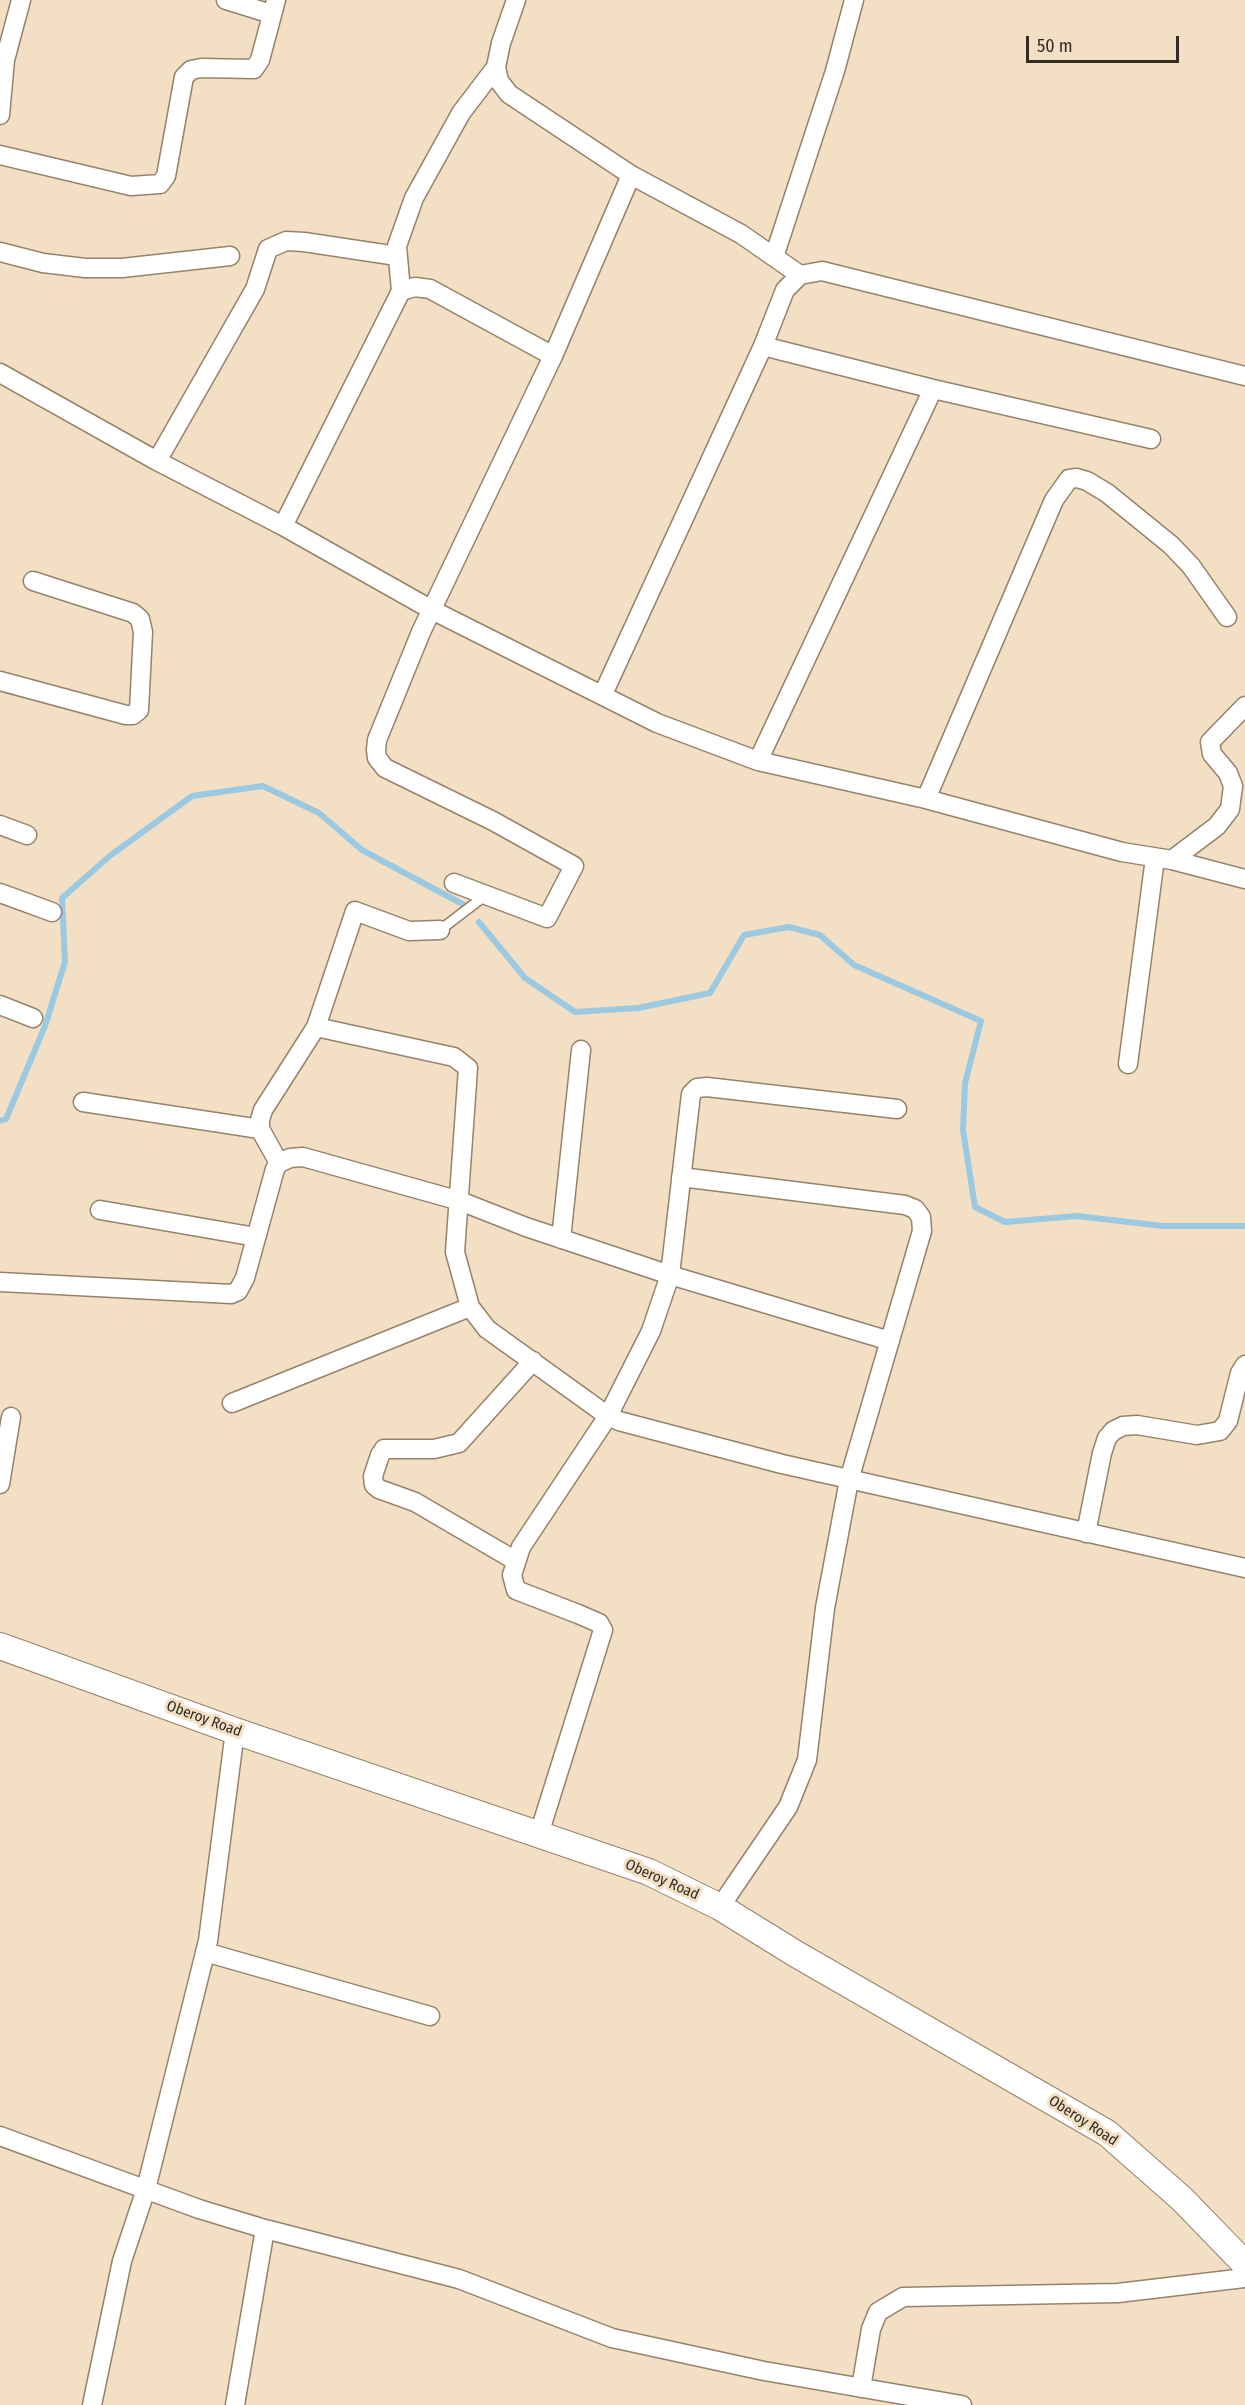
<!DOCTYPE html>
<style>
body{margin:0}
#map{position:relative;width:1245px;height:2405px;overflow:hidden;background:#f3dfc4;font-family:"Fira Sans Condensed",sans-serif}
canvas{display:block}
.scale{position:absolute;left:1026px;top:36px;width:153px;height:27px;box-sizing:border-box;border:3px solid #322b21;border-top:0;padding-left:8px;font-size:18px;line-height:21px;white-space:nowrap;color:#322b21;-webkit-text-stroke:4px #f3dfc4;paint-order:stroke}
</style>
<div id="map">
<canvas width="1245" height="2405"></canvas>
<div class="scale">50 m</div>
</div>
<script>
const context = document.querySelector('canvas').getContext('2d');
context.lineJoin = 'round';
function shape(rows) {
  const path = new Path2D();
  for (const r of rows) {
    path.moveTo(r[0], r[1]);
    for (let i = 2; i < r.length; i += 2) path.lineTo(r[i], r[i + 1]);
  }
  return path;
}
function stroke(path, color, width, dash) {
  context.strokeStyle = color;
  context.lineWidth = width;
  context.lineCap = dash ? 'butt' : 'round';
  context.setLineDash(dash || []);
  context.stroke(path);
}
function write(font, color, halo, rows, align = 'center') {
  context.font = font + ' "Fira Sans Condensed",sans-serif';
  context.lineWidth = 6;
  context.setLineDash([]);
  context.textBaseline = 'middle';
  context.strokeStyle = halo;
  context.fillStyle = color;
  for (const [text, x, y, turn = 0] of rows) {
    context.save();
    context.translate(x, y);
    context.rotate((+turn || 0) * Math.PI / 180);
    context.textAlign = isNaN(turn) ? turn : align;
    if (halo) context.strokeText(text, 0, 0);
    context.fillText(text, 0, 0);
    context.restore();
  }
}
stroke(shape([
 [479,922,525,978,575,1012,638,1008,710,993,744,935,789,927,820,935,854,965,981,1021,965,1083,963,1130,975,1207,1005,1222,1077,1216,1163,1226,1245,1226],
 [0,1121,6,1119,45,1026,65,962,62,898,111,855,192,796,263,786,319,813,362,850,466,906]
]), '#9bc9e1', 6);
const lane = shape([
 [440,930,486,895]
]);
const street = shape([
 [226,0,271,14],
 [516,0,501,43,496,67,499,81,509,94,631,175,741,234,800,275],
 [0,115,5,60,21,0],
 [0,155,131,186,160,184,166,176,184,77,191,70,201,68,254,69,260,60,276,0],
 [0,252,43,263,85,268,122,268,230,256],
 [774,257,835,71,854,0],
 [401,291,397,246,414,198,461,113,496,67],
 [763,346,933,389,1151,439],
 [0,373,157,461,283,526,432,610,657,723,758,761,926,799,1122,852,1172,860,1217,826,1230,809,1233,786,1228,773,1212,754,1210,742,1245,706],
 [157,461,255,289,268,249,286,241,304,242,397,256],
 [283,526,401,291,415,287,430,289,553,356],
 [0,681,126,715,133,715,139,710,143,632,140,619,133,613,33,581],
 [603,694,763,346,785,290,800,275,822,271,1245,376],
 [758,761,933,389],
 [926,799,1054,500,1069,479,1077,478,1087,481,1107,493,1171,545,1191,566,1227,617],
 [0,825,27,835],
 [1172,860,1245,879],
 [454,883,547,918,574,866,493,821,385,768,377,758,376,750,377,740,421,632,553,356,631,175],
 [0,893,52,912],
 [0,1005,33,1018],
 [316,1027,454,1057,468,1068,455,1252,470,1307,487,1329,608,1416,619,1421,782,1464,1245,1568],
 [1128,1064,1155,858],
 [83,1102,260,1129],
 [279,1163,260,1129,260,1120,263,1110,316,1027,355,911,409,931,440,930],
 [681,1177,905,1205,915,1209,921,1217,922,1231,849,1480,825,1608,807,1760,788,1807,720,1907],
 [100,1210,256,1237],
 [561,1239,581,1050],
 [0,1282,231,1294,238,1291,245,1278,275,1169,279,1163,290,1158,303,1157,460,1201,526,1227,670,1275,890,1341],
 [232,1403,470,1307],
 [0,1484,11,1417],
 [1086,1533,1102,1453,1107,1438,1113,1431,1123,1426,1137,1425,1197,1435,1220,1431,1228,1421,1240,1373,1245,1365],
 [516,1561,415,1502,379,1489,374,1485,373,1476,380,1455,384,1449,434,1449,459,1443,533,1361],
 [539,1834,603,1630,599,1623,578,1614,516,1590,512,1575,521,1547,608,1416,651,1331,670,1275,691,1094,697,1088,707,1087,897,1109],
 [205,1952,430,2016],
 [0,2136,199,2209,265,2229,459,2279,612,2338,764,2371,962,2405],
 [861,2388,871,2329,878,2312,903,2297,1118,2293,1245,2278],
 [92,2405,122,2261,146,2189,208,1941,235,1731],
 [235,2405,265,2229]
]);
const secondary = shape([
 [0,1646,235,1731,649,1872,720,1907,796,1954,1107,2133,1182,2199,1245,2264]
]);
stroke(lane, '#95826a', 12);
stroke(street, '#95826a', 21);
stroke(secondary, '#95826a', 28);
stroke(lane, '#fff', 9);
stroke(street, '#fff', 18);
stroke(secondary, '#fff', 26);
write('15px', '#322b21', '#f3dfc4', [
 ["Oberoy Road",204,1719,20],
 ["Oberoy Road",662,1880,24],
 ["Oberoy Road",1083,2121,33]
]);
</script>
